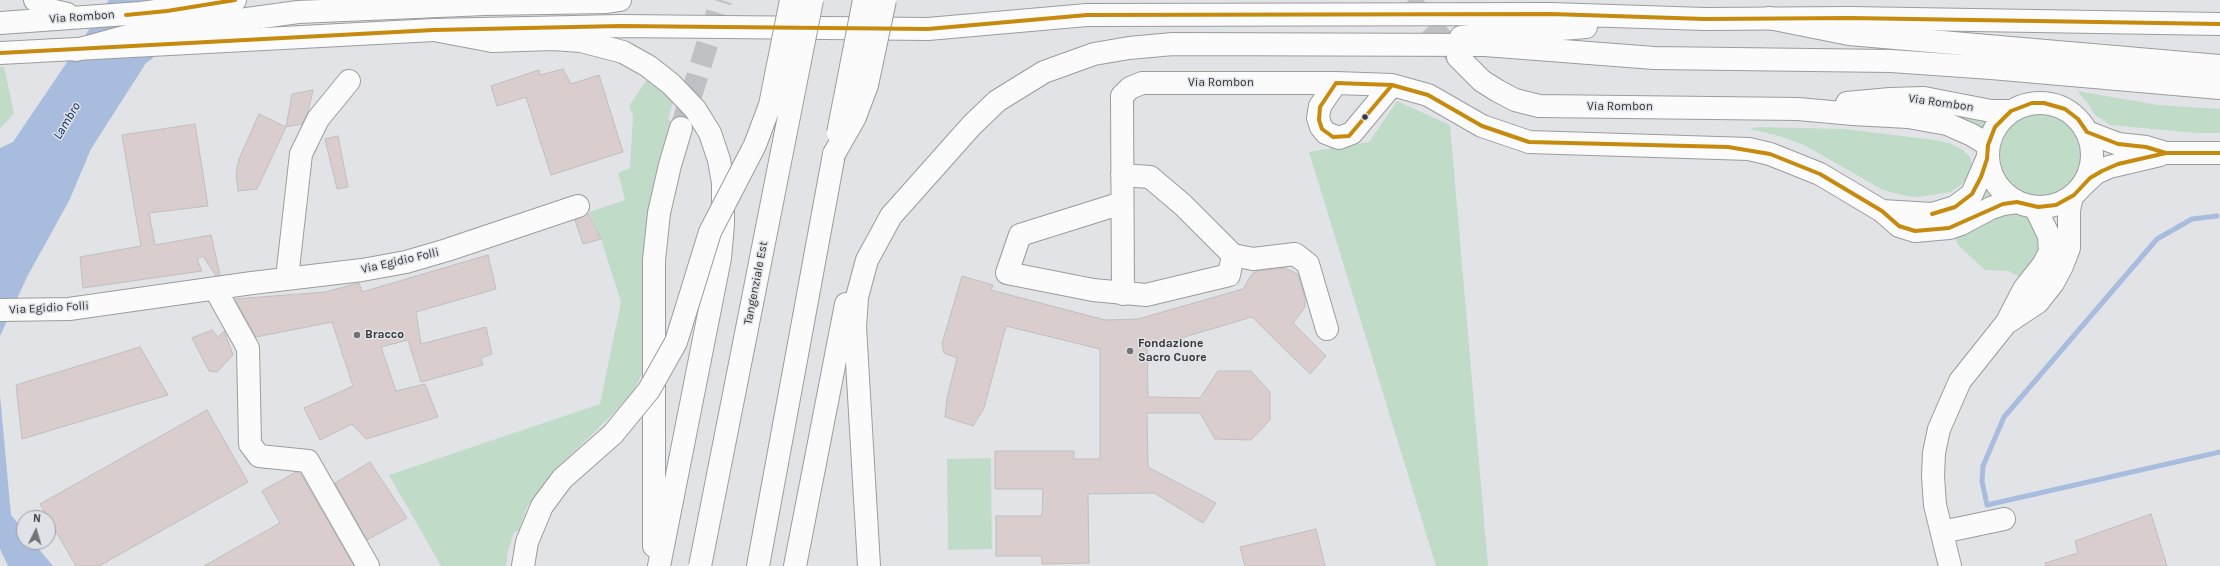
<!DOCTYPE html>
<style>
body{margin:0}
#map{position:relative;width:2220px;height:566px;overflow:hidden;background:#e2e3e6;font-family:Karla,sans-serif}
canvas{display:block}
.north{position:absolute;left:16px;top:510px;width:40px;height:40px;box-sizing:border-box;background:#e0e2e8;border:1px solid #9c9da1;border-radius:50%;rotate:5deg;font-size:11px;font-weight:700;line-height:16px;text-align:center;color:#353537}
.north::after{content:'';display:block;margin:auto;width:14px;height:18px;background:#727274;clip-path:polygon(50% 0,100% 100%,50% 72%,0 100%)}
</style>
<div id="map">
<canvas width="2220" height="566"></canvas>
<div class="north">N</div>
</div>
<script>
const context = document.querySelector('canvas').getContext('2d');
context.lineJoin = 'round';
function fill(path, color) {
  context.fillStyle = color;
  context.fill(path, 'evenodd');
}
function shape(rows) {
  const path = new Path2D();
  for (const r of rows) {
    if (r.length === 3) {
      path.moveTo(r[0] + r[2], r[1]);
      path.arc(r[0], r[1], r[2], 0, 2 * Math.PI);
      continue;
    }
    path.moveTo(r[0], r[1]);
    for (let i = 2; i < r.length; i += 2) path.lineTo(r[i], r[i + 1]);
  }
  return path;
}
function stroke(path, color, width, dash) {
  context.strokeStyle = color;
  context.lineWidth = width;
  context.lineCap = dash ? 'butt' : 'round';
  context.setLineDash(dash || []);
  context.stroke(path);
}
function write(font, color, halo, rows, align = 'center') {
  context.font = font + ' Karla,sans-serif';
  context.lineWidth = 3;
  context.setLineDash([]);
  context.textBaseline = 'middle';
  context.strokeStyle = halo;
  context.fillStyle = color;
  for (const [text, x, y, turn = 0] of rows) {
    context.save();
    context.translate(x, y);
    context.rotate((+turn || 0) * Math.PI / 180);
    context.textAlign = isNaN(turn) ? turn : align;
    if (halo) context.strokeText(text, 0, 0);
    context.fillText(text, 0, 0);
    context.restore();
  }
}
fill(shape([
 [0,67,4,67,14,113,0,129],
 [648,78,674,99,668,119,671,121,657,178,644,370,634,390,615,412,554,471,527,507,519,531,514,532,508,551,506,566,441,566,389,475,600,404,621,302,601,239,589,212,625,200,618,173,630,168,633,115,629,106],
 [2077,91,2158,105,2220,109,2220,133,2197,133,2110,125,2095,115,2087,102],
 [1397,101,1450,125,1488,566,1436,566,1309,152,1369,142],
 [1947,109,1991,121,1985,131,1957,118],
 [2041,155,41],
 [1758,127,1844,129,1935,140,1949,143,1963,150,1970,157,1972,165,1970,175,1962,184,1951,192,1919,197,1907,196,1883,190,1804,145,1779,136,1749,129],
 [1987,189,1995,194,1995,197,1963,210,1981,197],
 [2011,209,2029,218,2043,248,2023,279,2009,271,1985,270,1958,245,1954,235],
 [991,458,992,549,948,550,947,459]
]), '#c1dbc9');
fill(shape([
 [109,0,193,0,152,59,146,63,91,149,69,201,27,277,0,336,0,395,11,515,24,531,24,542,33,542,53,566,8,566,0,549,0,148,13,142]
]), '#a8bdde');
stroke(shape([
 [2217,216,2192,219,2157,239,2004,417,1983,466,1982,481,1987,505,2220,452]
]), '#a8bdde', 5);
const building = shape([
 [563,69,571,84,599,75,623,152,551,175,526,97,497,106,491,86,539,70,540,75,563,69],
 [313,90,308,112,302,124,286,127,292,94,313,90],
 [259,114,286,127,257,189,238,191,236,173,239,159,259,114],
 [195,124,208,206,149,213,155,245,211,235,220,275,216,276,203,256,197,259,202,271,83,288,80,257,141,246,122,135,195,124],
 [338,136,348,187,337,189,325,139,338,136],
 [588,213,601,239,583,244,575,220,588,213],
 [488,255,496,289,416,312,421,344,486,327,492,354,481,358,483,365,421,382,408,340,381,347,396,391,425,384,438,417,366,439,352,424,320,440,304,408,353,386,332,322,256,337,235,299,325,292,359,283,362,292,488,255],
 [1285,268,1298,274,1305,299,1305,307,1293,323,1326,356,1310,374,1252,317,1147,348,1148,397,1200,398,1218,371,1251,371,1270,392,1270,420,1251,440,1215,439,1200,413,1147,413,1148,467,1216,503,1203,523,1154,493,1088,494,1089,563,1042,564,1042,556,996,556,996,516,1042,516,1043,489,995,489,995,451,1074,451,1074,459,1100,459,1100,349,1006,326,984,408,973,426,945,417,947,398,957,358,944,353,942,344,962,276,993,285,991,290,1105,320,1138,319,1243,289,1252,274,1257,271,1285,268],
 [212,330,218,337,224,331,233,355,217,372,209,371,192,338,212,330],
 [140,347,168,395,22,439,16,385,140,347],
 [207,410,248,482,99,566,76,566,40,504,207,410],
 [370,462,407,518,367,540,335,483,370,462],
 [296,472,300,473,354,566,204,566,280,523,262,491,296,472],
 [2151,514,2167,566,2046,566,2045,563,2078,553,2075,541,2151,514],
 [1316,529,1325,566,1245,566,1240,547,1316,529]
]);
fill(building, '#dacdcd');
stroke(building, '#bfbebf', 1);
stroke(shape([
 [1409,0,1458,57]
]), '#bfc0c3', 22, [22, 11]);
stroke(shape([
 [681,128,721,0]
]), '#bfc0c3', 22, [22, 11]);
const minor = shape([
 [1458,57,1482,81,1498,91,1515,100,1539,106,1798,109,1853,114,1908,117,1947,124,1972,135,1988,145],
 [1336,83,1320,106,1318,118,1321,127,1326,133,1339,138,1352,133,1392,85],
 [2040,155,52],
 [1847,103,1890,99,1924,98,1991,111,2011,111],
 [2087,132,2118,144,2146,147,2166,153,2220,153],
 [1122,175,1150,177,1183,205,1233,255,1229,275,1146,295,1093,290,1007,273,1020,235,1122,203],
 [2082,186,2096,173,2109,167,2160,155],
 [1882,211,1932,214,1955,207,1972,194,1987,159],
 [1233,255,1253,259,1295,254,1308,264,1327,329],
 [287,278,301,154,318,119,349,81],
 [217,288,219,296,248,348,250,444,259,456,308,461,368,566],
 [1123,294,1122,96,1130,88,1142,83,1336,83,1392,85,1428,95,1482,126,1529,142,1749,149,1770,154,1820,174,1882,211,1899,226,1915,231,1949,228,1961,224,1991,208,2003,204,2017,202],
 [0,310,69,309,252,283,362,270,406,262,447,250,578,206],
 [2008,322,2038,302,2053,283,2062,266,2069,248,2069,210,2072,196],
 [1942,532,2004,519],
 [1950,566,1935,505,1933,476,1934,453,1939,429,1960,381,2007,322,2024,289,2043,265,2050,252,2049,236,2035,207]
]);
const major = shape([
 [35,0,46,9,67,14],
 [0,23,141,13,235,0],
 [1461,37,1586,27],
 [0,53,434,30,620,26,928,29,1087,15,1551,14,1705,19,1850,18,2220,24]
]);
const highway = shape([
 [1769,18,1849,34,2220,66],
 [434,30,492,41,553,39,581,41,623,52,648,66,671,84,695,109,710,133,719,160,723,183,723,224,720,258,659,566],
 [76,50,131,35,298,12,485,4,607,2,620,0],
 [654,546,654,260,659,213,670,165,681,128],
 [523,566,527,542,542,506,562,479,613,434],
 [758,566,834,154],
 [795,566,846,304],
 [869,566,855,327,857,297,867,260,891,216,972,125,997,101,1044,72,1094,54,1129,48,1173,44,1485,45,1654,58,1891,61,1991,68,2220,88]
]);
stroke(minor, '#9b9c9e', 24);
stroke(major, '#9b9c9e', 24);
stroke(highway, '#9b9c9e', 24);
stroke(minor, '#fbfbfb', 22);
stroke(major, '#fbfbfb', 22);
stroke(highway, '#fbfbfb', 22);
const highwayBridge = shape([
 [838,133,864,0],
 [834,154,855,117,867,85,885,0],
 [613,434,649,390,676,342,710,232,755,145,770,105,791,0],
 [700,566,812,0]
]);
stroke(highwayBridge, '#9b9c9e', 24, []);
stroke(highwayBridge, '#fbfbfb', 22);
stroke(shape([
 [126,15,167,11,235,0],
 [0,53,434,30,620,26,928,29,1087,15,1551,14,1705,19,1850,18,2220,24],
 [1336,83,1392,85,1349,136,1333,137,1322,129,1319,120,1320,107,1336,83],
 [1392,85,1428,95,1482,126,1529,142,1728,147,1770,154,1820,174,1882,211,1899,226,1915,231,1949,228,2003,204,2017,202,2038,207,2056,205,2074,195,2090,178,2102,171,2118,164,2166,153],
 [1932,214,1955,207,1972,194,1981,177,1987,159,1988,145,1995,127,2011,111,2032,103,2044,103,2065,109,2078,119,2087,132,2118,144,2146,147,2166,153,2220,153]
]), '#c68a0e', 4);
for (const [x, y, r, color] of [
 [1365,117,3.5,"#353537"],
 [357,335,4,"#727274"],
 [1130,351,4,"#727274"]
]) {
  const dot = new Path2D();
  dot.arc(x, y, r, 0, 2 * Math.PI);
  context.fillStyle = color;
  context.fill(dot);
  stroke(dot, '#e0e2e8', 1.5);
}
write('12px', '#353537', '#e0e2e8', [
 ["Via Rombon",82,17,-4],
 ["Via Rombon",1221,83],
 ["Via Rombon",1941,103,8],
 ["Via Rombon",1620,107],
 ["Via Egidio Folli",400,261,-13],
 ["Tangenziale Est",756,283,-79],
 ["Via Egidio Folli",49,308,-3]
]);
write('bold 12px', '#353537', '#e0e2e8', [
 ["Bracco",365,335],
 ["Fondazione",1138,344],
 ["Sacro Cuore",1138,358]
], 'left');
write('italic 13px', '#062b62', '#e0e2e8', [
 ["Lambro",67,121,-59]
]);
</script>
